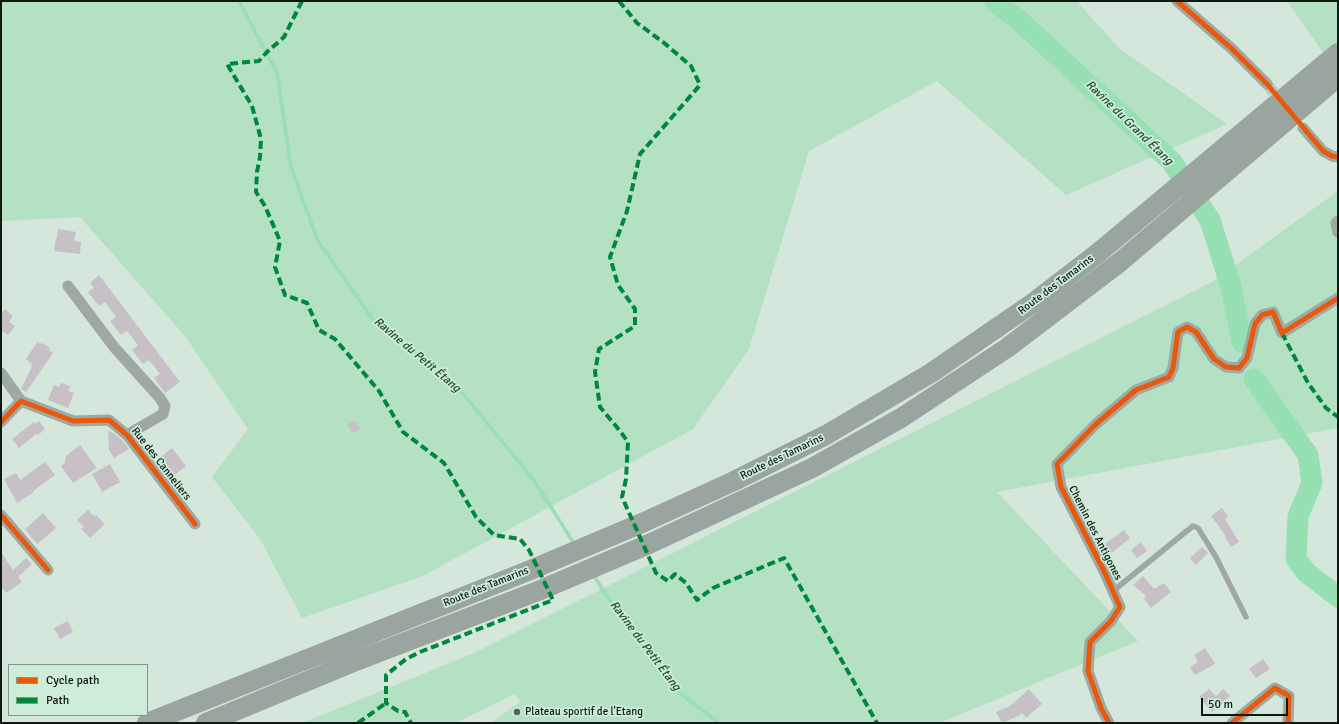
<!DOCTYPE html>
<meta charset="utf-8">
<style>
body{margin:0}
#map{position:relative;width:1339px;height:724px;overflow:hidden;background:#d5e6db;font-family:Signika,sans-serif}
canvas{display:block}
.frame{position:absolute;inset:0;border:2px solid #0e1912;pointer-events:none}
.legend{position:absolute;left:8px;top:664px;width:140px;height:52px;box-sizing:border-box;background:#ceedd8;border:1px solid #819889;margin:0;padding:5px 7px;list-style:none;font-size:12px;color:#0e1912}
.legend li{display:flex;align-items:center;gap:8px;height:20px}
.legend b{width:20px;border:1px solid #819889}
.scale{position:absolute;left:1201px;top:698px;width:87px;height:18px;box-sizing:border-box;border:2px solid #0e1912;border-top:0;padding-left:5px;font-size:12px;line-height:14px;white-space:nowrap;color:#0e1912;-webkit-text-stroke:3px #ceedd8;paint-order:stroke}
</style>
<div id="map">
<canvas width="1339" height="724"></canvas>
<div class="frame"></div>
<ul class="legend">
<li><b style="height:5px;background:#e8590c"></b>Cycle path</li>
<li><b style="height:5px;background:#00873e"></b>Path</li>
</ul>
<div class="scale">50 m</div>
</div>
<script>
const context = document.querySelector('canvas').getContext('2d');
context.lineJoin = 'round';
function fill(path, color) {
  context.fillStyle = color;
  context.fill(path, 'evenodd');
}
function shape(rows) {
  const path = new Path2D();
  for (const r of rows) {
    path.moveTo(r[0], r[1]);
    for (let i = 2; i < r.length; i += 2) path.lineTo(r[i], r[i + 1]);
  }
  return path;
}
function stroke(path, color, width, dash) {
  context.strokeStyle = color;
  context.lineWidth = width;
  context.lineCap = dash ? 'butt' : 'round';
  context.setLineDash(dash || []);
  context.stroke(path);
}
function write(font, color, halo, rows, align = 'center') {
  context.font = font + ' Signika,sans-serif';
  context.lineWidth = 3.5;
  context.setLineDash([]);
  context.textBaseline = 'middle';
  context.strokeStyle = halo;
  context.fillStyle = color;
  for (const [text, x, y, turn = 0] of rows) {
    context.save();
    context.translate(x, y);
    context.rotate((+turn || 0) * Math.PI / 180);
    context.textAlign = isNaN(turn) ? turn : align;
    if (halo) context.strokeText(text, 0, 0);
    context.fillText(text, 0, 0);
    context.restore();
  }
}
fill(shape([
 [1,1,1079,1,1079,4,1120,49,1227,124,1066,195,937,81,809,151,749,349,693,429,423,576,302,618,260,539,212,477,248,429,185,336,80,217,1,221],
 [1287,1,1338,1,1338,74],
 [1338,191,1338,428,997,492,1138,641,939,723,491,723,520,702,515,694,455,723,302,723,472,654,1212,282]
]), '#b4e0c4');
stroke(shape([
 [239,1,277,73,291,167,318,241,374,321,457,386,535,482,575,545],
 [593,574,621,619,681,694,719,723]
]), '#97e0b4', 3.5);
stroke(shape([
 [994,1,1021,22,1172,162,1210,220,1231,287,1242,342],
 [1254,379,1308,455,1312,483,1298,516,1296,559,1307,573,1338,597]
]), '#97e0b4', 21);
fill(shape([
 [58,229,76,232,74,241,81,242,80,254,54,251,56,238,57,238],
 [99,275,180,382,165,393,154,378,160,374,149,360,143,364,132,350,138,345,127,331,121,335,110,321,116,317,105,302,99,306,88,292,94,288,90,283],
 [5,309,13,316,9,322,15,326,8,335,2,331,1,332,1,314],
 [37,342,41,344,42,343,50,348,49,350,53,353,26,392,21,389,32,367,31,366,32,364,26,359],
 [61,383,70,386,68,391,74,393,68,408,48,400,54,385,59,387],
 [355,420,360,429,353,433,347,425],
 [39,421,45,429,38,435,36,434,19,448,12,439,34,422,35,424],
 [108,431,113,433,122,440,129,449,114,458,109,450],
 [80,445,97,468,73,483,61,466,65,463,66,456],
 [172,448,186,466,171,478,157,460],
 [45,462,55,475,33,491,34,492,17,503,4,479,16,473,20,480],
 [110,464,120,482,102,492,92,474],
 [1222,508,1228,517,1225,519,1239,542,1231,547,1225,537,1226,536,1211,516],
 [88,510,94,516,96,515,105,524,90,538,81,529,84,527,77,520],
 [43,513,56,528,37,544,25,529],
 [1124,530,1130,538,1112,553,1105,544],
 [1141,542,1147,551,1137,558,1131,550],
 [1202,547,1208,553,1196,565,1190,558],
 [1,552,13,570,26,558,32,564,18,577,22,582,6,593,1,587],
 [1143,576,1154,589,1164,583,1171,592,1151,608,1144,599,1146,596,1133,585],
 [68,621,73,632,60,639,54,628],
 [1205,648,1215,664,1195,675,1190,667,1198,662,1194,655],
 [1263,659,1270,669,1256,678,1249,669],
 [1029,689,1042,704,1026,718,1022,713,1018,717,1018,716,1002,723,996,712,1010,706],
 [1209,689,1216,696,1223,689,1230,696,1212,712,1199,697]
]), '#c7c0c7');
stroke(shape([
 [1267,84,1283,104]
]), '#b7c7bd', 11, [11, 5.5]);
stroke(shape([
 [1113,591,1193,526,1198,528,1216,557,1246,617]
]), '#9fa8a3', 5.5);
stroke(shape([
 [1177,1,1231,48,1267,84],
 [1303,128,1323,151,1332,156,1338,157],
 [1338,221,1336,223,1338,232],
 [68,286,114,347,160,398,165,406,163,414,127,435],
 [1,373,21,401],
 [1,422,21,401,73,421,109,420,127,435,195,524],
 [1,515,48,570],
 [1109,723,1101,708,1088,671,1090,642,1111,621,1120,607,1104,571,1061,487,1057,464,1096,424,1136,390,1169,377,1173,368,1178,332,1187,327,1196,332,1214,359,1226,367,1239,368,1247,358,1255,324,1262,315,1273,312,1282,333,1338,298],
 [1232,723,1275,688,1289,696,1288,723]
]), '#9fa8a3', 11);
stroke(shape([
 [147,723,528,571,642,523,732,482,826,435,931,373,1033,303,1098,253,1338,53],
 [206,723,351,663,538,591,649,544,812,468,901,418,1007,348,1120,262,1338,77]
]), '#9aa59f', 20);
stroke(shape([
 [302,1,284,37,267,52,259,61,227,64,252,106,261,139,260,157,257,172,256,192,265,206,280,241,275,267,285,295,307,303,319,330,335,339,379,391,403,432,444,463,476,517,494,535,520,539,529,550,553,600,420,652,406,659,386,675,386,703,398,711,405,712,411,723],
 [619,1,637,23,663,42,691,66,700,85,640,154,627,211,610,257,618,285,635,309,635,326,599,349,595,372,600,407,620,431,628,442,626,479,622,497,656,573,668,581,675,574,686,583,697,600,713,588,784,558,877,723],
 [1282,333,1308,383,1326,408,1338,417],
 [358,723,386,703]
]), '#00873e', 4, [8, 4]);
stroke(shape([
 [1177,1,1231,48,1267,84,1323,151,1332,156,1338,157],
 [1,422,21,401,73,421,109,420,127,435,195,524],
 [1,515,48,570],
 [1109,723,1101,708,1088,671,1090,642,1111,621,1120,607,1104,571,1061,487,1057,464,1096,424,1136,390,1169,377,1173,368,1178,332,1187,327,1196,332,1214,359,1226,367,1239,368,1247,358,1255,324,1262,315,1273,312,1282,333,1338,298],
 [1232,723,1275,688,1289,696,1288,723]
]), '#e8590c', 5);
for (const [x, y, r, color] of [
 [517,712,4,"#546158"]
]) {
  const dot = new Path2D();
  dot.arc(x, y, r, 0, 2 * Math.PI);
  context.fillStyle = color;
  context.fill(dot);
  stroke(dot, '#ceedd8', 1.5);
}
write('11px', '#0e1912', '#ceedd8', [
 ["Route des Tamarins",1056,285,-37],
 ["Route des Tamarins",782,457,-26],
 ["Rue des Canneliers",161,464,52],
 ["Chemin des Antigones",1095,533,63],
 ["Route des Tamarins",486,587,-22]
]);
write('11px', '#0e1912', '#ceedd8', [
 ["Plateau sportif de l'Etang",525,712]
], 'left');
write('italic 12px', '#214a32', '#ceedd8', [
 ["Ravine du Grand Étang",1129,123,44],
 ["Ravine du Petit Étang",417,355,40],
 ["Ravine du Petit Étang",645,646,53]
]);
</script>
